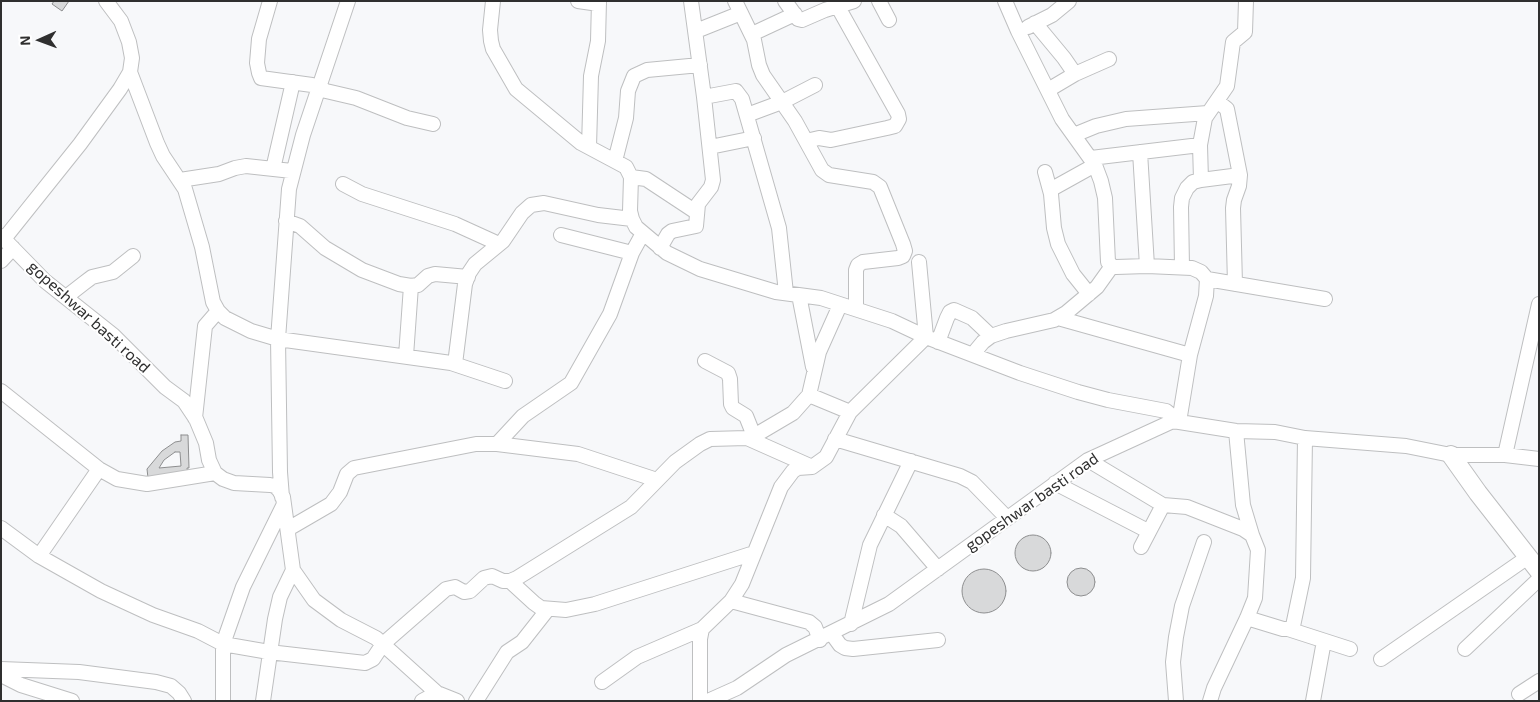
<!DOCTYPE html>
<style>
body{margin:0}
#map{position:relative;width:1540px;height:702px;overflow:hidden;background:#f7f8fa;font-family:"Exo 2",sans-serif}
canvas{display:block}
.frame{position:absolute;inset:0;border:2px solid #2f2f2f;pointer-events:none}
.north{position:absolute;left:15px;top:15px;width:50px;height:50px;-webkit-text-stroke:4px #fff;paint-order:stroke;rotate:268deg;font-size:14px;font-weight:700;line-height:20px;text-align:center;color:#2f2f2f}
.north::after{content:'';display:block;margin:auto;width:18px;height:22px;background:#2f2f2f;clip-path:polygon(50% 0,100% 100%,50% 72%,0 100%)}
</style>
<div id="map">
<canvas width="1540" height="702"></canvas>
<div class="frame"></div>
<div class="north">N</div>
</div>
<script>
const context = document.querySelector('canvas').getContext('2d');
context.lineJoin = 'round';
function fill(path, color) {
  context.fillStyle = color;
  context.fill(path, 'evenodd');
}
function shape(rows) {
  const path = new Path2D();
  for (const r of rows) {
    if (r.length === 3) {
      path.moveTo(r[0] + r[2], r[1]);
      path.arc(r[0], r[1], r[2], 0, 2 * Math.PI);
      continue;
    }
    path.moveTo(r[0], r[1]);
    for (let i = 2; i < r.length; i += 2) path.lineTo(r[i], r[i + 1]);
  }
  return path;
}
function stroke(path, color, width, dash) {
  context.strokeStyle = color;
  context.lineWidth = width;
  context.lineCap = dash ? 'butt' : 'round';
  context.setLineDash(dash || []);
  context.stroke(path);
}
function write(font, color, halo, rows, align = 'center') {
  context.font = font + ' "Exo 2",sans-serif';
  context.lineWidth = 4;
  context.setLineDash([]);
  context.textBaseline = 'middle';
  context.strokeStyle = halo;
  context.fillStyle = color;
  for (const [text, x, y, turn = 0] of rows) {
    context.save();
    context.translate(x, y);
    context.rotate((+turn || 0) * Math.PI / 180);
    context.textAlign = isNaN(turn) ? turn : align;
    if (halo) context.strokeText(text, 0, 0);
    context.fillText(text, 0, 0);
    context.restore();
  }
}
const building = shape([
 [54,1,69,1,62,11,52,4,54,1],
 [181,435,188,435,189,468,187,468,188,475,148,478,147,469,162,451,175,442,181,441,181,435],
 [175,452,180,452,181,466,159,468,164,460,175,452],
 [1033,553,18],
 [1081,582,14],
 [984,591,22]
]);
fill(building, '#d8d9da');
stroke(building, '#8d8e8f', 1);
const minor = shape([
 [270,1,259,39,257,63,259,73,261,78,312,85,326,91,356,98,407,118,433,124],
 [493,1,490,30,491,41,493,49,516,89,581,143,626,167,631,177,630,211,632,219,636,227,667,253,700,269,776,292,821,298,892,321,926,337,1020,373,1078,392,1108,400,1166,411,1172,416,1173,421],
 [578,1,599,4],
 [735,1,754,40,759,65,763,75,795,121,822,170,829,175,873,182,880,187,903,244,905,251,903,256,898,258,863,262,858,265,856,270,856,309],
 [785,1,798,19,802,20,825,10,854,1],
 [879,1,889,20],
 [1005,1,1018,31,1062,119,1095,165,1101,181,1105,198,1108,262,1112,266,1116,267,1147,266,1192,268,1201,272,1207,279,1206,296,1190,355,1179,422],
 [1035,23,1064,58,1075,74],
 [1028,27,1052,15,1069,1],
 [696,31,741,13],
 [752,34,795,14],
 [130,72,157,143,163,156,185,189,202,247,213,302,218,311,225,318,251,331,278,339,451,363,505,381],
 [1048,90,1075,74,1109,59],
 [704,97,736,91,742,99,779,228,786,293],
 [1217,101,1227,109,1240,175,1239,186,1234,200,1233,208,1235,284],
 [747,115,782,102,815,85],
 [1074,135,1096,126,1126,119,1208,113],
 [806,141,819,138,831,140,887,128,895,126,899,119,898,114,838,7],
 [589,147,591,76,598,41,599,1],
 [710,147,754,138],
 [1140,152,1147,266],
 [1091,158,1200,145],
 [615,161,626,118,628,91,634,76,647,70,700,65],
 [273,169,293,82],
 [1045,172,1051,194,1054,228,1058,244,1073,274,1089,294],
 [631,177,646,179,696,212],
 [180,180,219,174,235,168,246,166,292,171],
 [1201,180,1200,145,1205,118,1227,86,1233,42,1245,32,1246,1],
 [343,184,362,194,455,224,499,244],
 [1050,190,1095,165],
 [286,221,300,226,325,248,362,270,399,284,411,286,418,285,428,276,435,274,468,277],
 [561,235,632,253],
 [1,236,45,281,113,335,165,387,184,401,196,419,206,443,209,460,215,473,223,479,234,483,270,485,275,486,279,490,283,497,293,570,314,600,341,620,376,638,437,693,457,701],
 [4,239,80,144,120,89,130,72,132,58,129,42,121,21,106,1],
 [660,248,668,234,672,231,696,226,698,204,711,187,713,180,704,97,691,1],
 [1,261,13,248],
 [1182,267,1181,207,1182,198,1187,188,1193,182,1201,180,1240,175],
 [1207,279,1325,299],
 [799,295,813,367],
 [66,297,84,283,92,277,113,272,133,256],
 [1058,318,1190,355],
 [938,342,947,318,950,312,954,310,972,318,991,336],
 [973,354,983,342,991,336,1006,331,1054,320,1066,313,1097,287,1112,266],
 [406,356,411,286],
 [705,361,728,373,730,379,731,404,733,408,746,416,754,436],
 [455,364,465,284,469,273,475,264,503,241,522,213,531,205,544,203,598,215,632,219],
 [1,391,99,469,117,479,147,484,215,473],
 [809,395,850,412],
 [195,418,205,326,218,311],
 [1236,431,1243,505,1252,535],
 [747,438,810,466],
 [835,439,960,476,972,482,1007,518],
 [497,444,523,416,571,383,610,314,632,253,643,233],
 [1505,455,1539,304],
 [1088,460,1163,505,1187,507,1243,529,1252,535,1258,550,1255,598,1247,618,1214,688,1210,701],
 [1055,483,1144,529],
 [282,497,280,472,278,339,289,189,303,135,348,1],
 [884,515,901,526,938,569],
 [1,528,39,556,101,591,153,615,198,631,223,644,269,652,365,663,373,659,383,644,446,589,455,587,464,592,470,591,484,578,492,576,503,581,510,581,517,578,631,507,675,462,700,444,710,439,747,438,754,436,793,413,809,395,819,352,840,305],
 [288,529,331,504,340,492,347,474,354,468,476,444,497,444,578,454,657,480],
 [1141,547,1163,505],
 [39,556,99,469],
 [510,581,534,603,541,608,566,610,595,604,754,553],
 [731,601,809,622,815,627,820,640],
 [1247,618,1283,629,1288,629,1293,626,1303,578,1305,438],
 [851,624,870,545,911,461],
 [1288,629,1350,649],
 [832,634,840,645,845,648,853,649,938,640],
 [1465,649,1539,579],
 [1381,659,1528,557],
 [1,669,79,672,156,682,171,686,179,693,184,701],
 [1,675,21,685,72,701],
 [602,682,637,657,702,629],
 [1519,694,1539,681],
 [223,701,223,644,243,587,283,506],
 [263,701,275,619,280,597,293,570],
 [422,701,437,693],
 [476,701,507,652,522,642,548,609],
 [700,701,700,639,702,629,731,601,742,584,781,487,793,471,798,468,812,467,826,457,850,412,926,337,919,262],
 [708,701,737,688,786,655,889,604,1088,460,1173,421,1236,431,1275,432,1305,438,1406,446,1451,455,1505,455,1539,459],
 [1176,701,1173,662,1176,637,1182,606,1204,542],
 [1313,701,1324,641]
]);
const tertiary = shape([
 [1451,455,1478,493,1539,571]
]);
stroke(minor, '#bebfc0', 16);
stroke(tertiary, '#bebfc0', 20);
stroke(minor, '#fff', 14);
stroke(tertiary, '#fff', 18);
write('16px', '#2f2f2f', '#fff', [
 ["gopeshwar basti road",89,317,42],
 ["gopeshwar basti road",1032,502,-35]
]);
</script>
